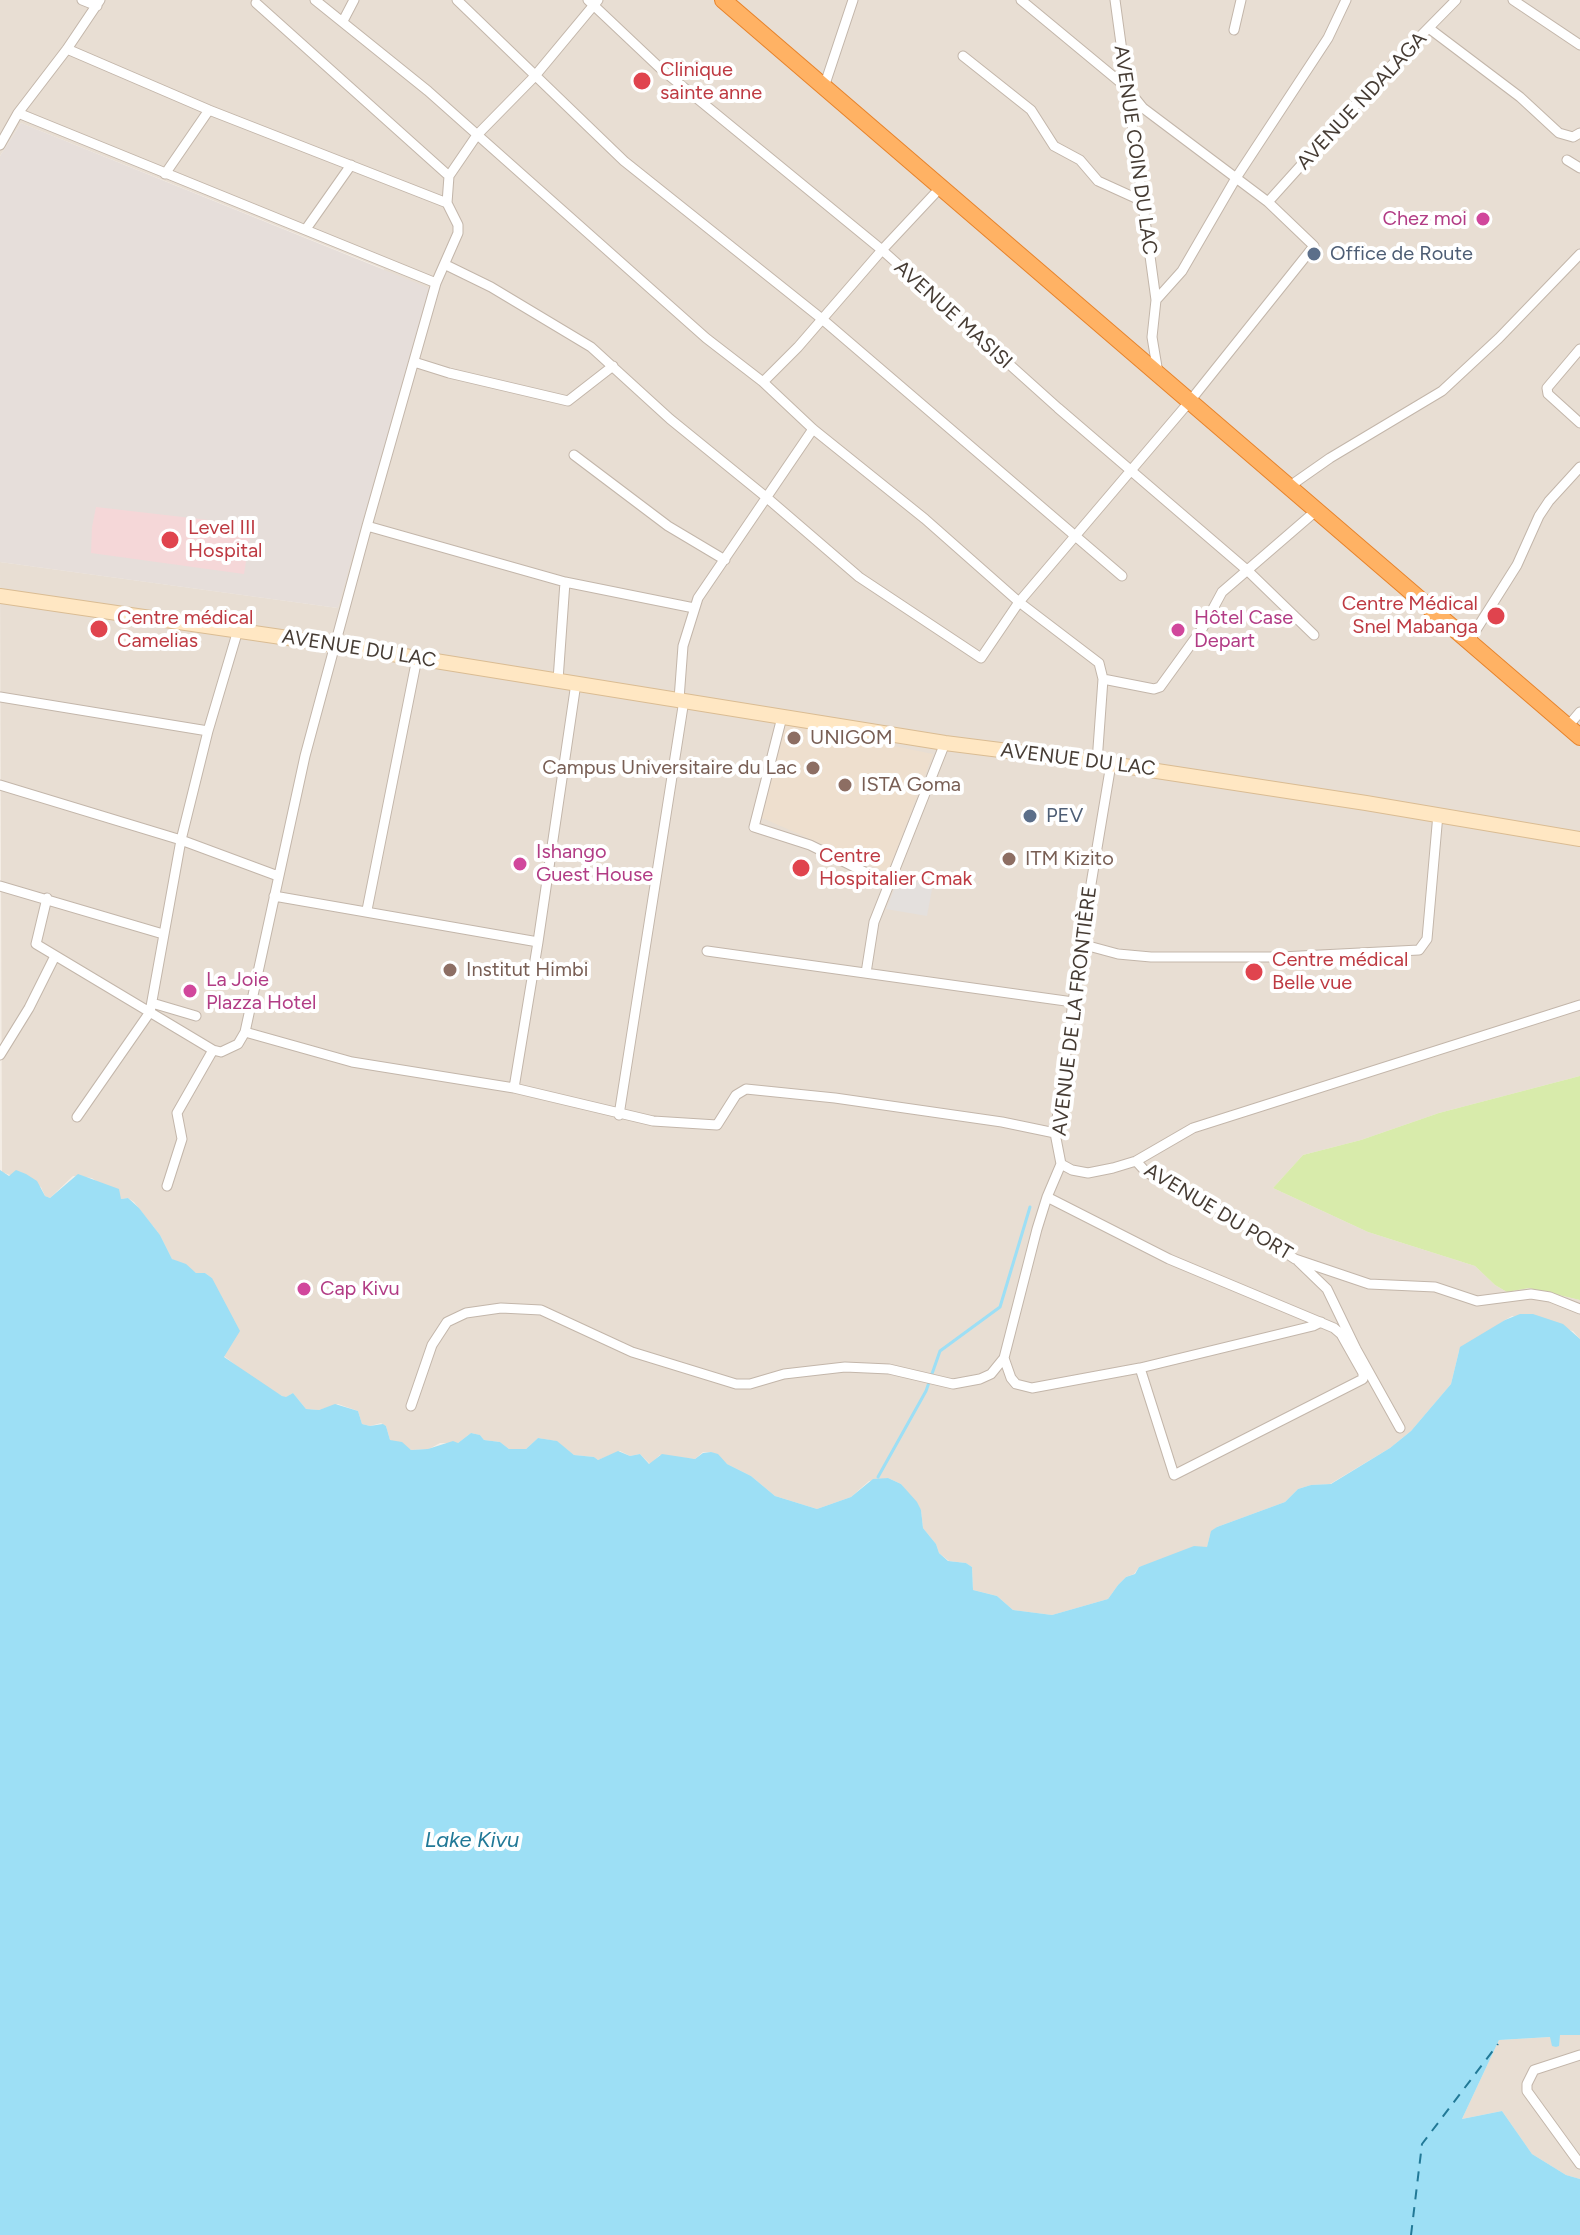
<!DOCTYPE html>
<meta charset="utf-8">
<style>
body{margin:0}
canvas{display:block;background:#f4ede5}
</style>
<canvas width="1580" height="2235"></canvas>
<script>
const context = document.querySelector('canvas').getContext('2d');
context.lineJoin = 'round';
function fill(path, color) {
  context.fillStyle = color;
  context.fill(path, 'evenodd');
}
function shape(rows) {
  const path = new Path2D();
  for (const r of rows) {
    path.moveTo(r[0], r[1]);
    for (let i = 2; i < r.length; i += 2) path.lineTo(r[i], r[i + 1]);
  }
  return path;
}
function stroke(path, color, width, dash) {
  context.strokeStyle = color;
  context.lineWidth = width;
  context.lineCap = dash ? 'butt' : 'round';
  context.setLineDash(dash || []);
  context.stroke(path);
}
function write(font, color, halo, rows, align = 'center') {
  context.font = font + ' Figtree,sans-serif';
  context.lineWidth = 8;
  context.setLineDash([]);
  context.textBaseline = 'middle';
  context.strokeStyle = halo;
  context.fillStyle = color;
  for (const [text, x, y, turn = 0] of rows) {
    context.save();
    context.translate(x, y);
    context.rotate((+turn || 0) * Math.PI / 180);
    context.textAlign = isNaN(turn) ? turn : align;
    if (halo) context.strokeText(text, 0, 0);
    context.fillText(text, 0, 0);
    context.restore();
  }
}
fill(shape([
 [0,0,1580,0,1580,1076,1439,1113,1361,1140,1303,1155,1273,1188,1368,1232,1475,1266,1495,1285,1507,1292,1529,1288,1580,1300,1580,1339,1573,1331,1512,1316,1505,1320,1459,1351,1451,1384,1411,1431,1390,1448,1330,1484,1311,1485,1298,1489,1285,1502,1217,1527,1210,1535,1207,1547,1139,1567,1134,1574,1126,1577,1118,1585,1108,1599,1052,1615,1013,1610,997,1596,973,1590,972,1567,966,1563,949,1561,939,1553,936,1544,923,1528,921,1510,901,1484,888,1478,869,1481,851,1497,817,1509,775,1496,751,1476,727,1464,711,1452,703,1452,695,1459,660,1455,650,1464,640,1454,630,1456,620,1451,598,1460,594,1457,574,1455,556,1441,538,1438,526,1449,509,1449,500,1442,484,1440,480,1435,471,1433,458,1443,440,1443,429,1449,411,1450,390,1440,386,1426,381,1423,370,1426,362,1424,358,1411,338,1404,319,1410,306,1409,293,1393,285,1398,282,1396,256,1381,224,1356,212,1278,205,1273,196,1273,172,1259,160,1235,134,1202,128,1198,121,1199,92,1178,73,1176,50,1198,45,1196,41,1187,2,1172,0,562,338,608,384,269,21,123,0,156],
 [1560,2035,1580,2035,1580,2179,1566,2175,1532,2154,1502,2111,1462,2119,1499,2040,1551,2037,1556,2047]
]), '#e8ded3');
fill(shape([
 [21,123,429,288,338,608,0,562,0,156]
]), '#e6deda');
fill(shape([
 [785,724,933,754,888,873,760,817]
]), '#eedfce');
fill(shape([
 [96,507,252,525,244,574,91,553,92,527]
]), '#f5d7d8');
fill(shape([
 [1580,1076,1580,1300,1529,1288,1507,1292,1495,1285,1475,1266,1368,1232,1273,1188,1303,1155,1361,1140,1439,1113]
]), '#d8ebab');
fill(shape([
 [899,878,933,884,927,916,886,909]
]), '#e4e0dd');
fill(shape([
 [0,1170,9,1176,16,1170,26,1174,37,1181,45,1196,50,1198,78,1174,119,1189,121,1199,128,1198,139,1208,160,1235,172,1259,186,1264,196,1273,205,1273,212,1278,240,1331,224,1357,282,1396,286,1397,293,1393,306,1409,319,1410,335,1404,358,1411,362,1424,370,1426,383,1424,386,1426,390,1440,402,1442,411,1450,428,1449,453,1441,458,1443,471,1433,480,1435,484,1440,500,1442,509,1449,526,1449,538,1438,557,1441,574,1455,594,1457,598,1460,618,1451,630,1456,640,1454,649,1464,662,1454,695,1459,703,1453,711,1452,718,1454,727,1464,751,1476,775,1496,817,1509,851,1497,873,1479,888,1478,901,1484,917,1502,921,1510,923,1528,936,1544,939,1553,948,1561,966,1563,972,1567,973,1590,997,1596,1013,1610,1052,1615,1108,1599,1118,1585,1126,1577,1135,1574,1139,1567,1194,1546,1207,1547,1211,1531,1217,1527,1285,1502,1298,1489,1311,1485,1331,1484,1390,1448,1411,1431,1451,1384,1460,1347,1505,1320,1520,1314,1533,1314,1563,1324,1580,1339,1580,2035,1560,2035,1559,2046,1556,2047,1552,2046,1550,2037,1499,2040,1462,2119,1502,2111,1532,2154,1566,2175,1580,2179,1580,2235,0,2235]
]), '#9ddff5');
stroke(shape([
 [878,1477,926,1391,940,1351,1000,1307,1030,1207]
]), '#9ddff5', 3);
stroke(shape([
 [1411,2235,1422,2144,1498,2044]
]), '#227997', 2, [10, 8]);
const street = shape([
 [82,0,97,6],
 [315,0,428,91,706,338,763,382,813,429,925,519,1019,602,1099,663,1103,679,1097,762],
 [457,0,624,161,822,319,1122,576],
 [588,0,660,68,882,250,1058,408,1248,571,1314,635],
 [1115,0,1156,300,1152,337,1158,373],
 [1513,0,1580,45],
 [256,3,449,176],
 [343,21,354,0],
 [1430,29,1520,97,1559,133,1573,137,1580,133],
 [1234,30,1241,0],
 [67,49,209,110,447,203],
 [963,56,1031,110,1054,146,1080,160,1098,181,1142,201],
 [824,87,853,0],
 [18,113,436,283],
 [0,145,18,113,67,49,100,0],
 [1567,160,1580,168],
 [165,174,209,110],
 [1268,202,1385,72,1456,0],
 [306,229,351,165],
 [446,265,491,287,591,347,670,419,766,497,859,577,981,658,1019,602,1190,401,1314,246,1268,202,1143,108,1126,87,1021,0],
 [1156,300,1182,271,1236,178,1328,38,1346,0],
 [1580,349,1547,388,1548,394,1580,423],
 [414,362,449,373,568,401,613,366],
 [763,382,798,347,882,250,941,187],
 [574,455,668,526,725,560],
 [1290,486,1330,458,1442,391,1499,338,1580,254],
 [367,526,565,582,694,608],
 [1469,641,1517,565,1539,516,1549,501,1580,467],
 [1103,679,1154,689,1160,687,1202,629,1222,592,1317,510],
 [558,680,565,582],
 [0,697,208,731],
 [679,699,683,646,698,598,813,429],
 [782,717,754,827,810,845,889,884],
 [1568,726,1580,712],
 [0,785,181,840,278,876],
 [0,886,163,934],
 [274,896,538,942],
 [47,898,36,944,213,1050,221,1052,238,1044,245,1032,305,756,367,526,436,283,458,233,458,225,447,203,449,176,477,135,534,77,598,0],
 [367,910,417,658],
 [1081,944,1118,954,1151,957,1281,957,1419,950,1427,939,1438,814],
 [707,951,1073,1002],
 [866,973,874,922,945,743],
 [152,1003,196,1016],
 [245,1032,352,1062,514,1088,653,1121,717,1125,736,1095,746,1089,835,1098,1002,1122,1055,1133],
 [0,1055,29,1008,55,956],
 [514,1088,538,942,576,683],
 [619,1115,684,700],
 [77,1117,150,1012,181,840,208,731,238,630],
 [1136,1161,1146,1172,1224,1212,1295,1259,1369,1284,1435,1287,1477,1301,1531,1294,1550,1297,1580,1309],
 [1061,1164,1072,1170,1088,1173,1113,1168,1136,1161,1193,1128,1580,1005],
 [1061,1164,1055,1133,1081,944,1111,764],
 [167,1186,182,1139,177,1113,213,1050],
 [1047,1197,1169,1259,1334,1328,1341,1334,1363,1373,1363,1379,1174,1475,1140,1368],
 [1298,1261,1327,1289,1356,1349,1400,1428],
 [1004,1358,1011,1378,1016,1384,1032,1388,1140,1368,1313,1326,1321,1322],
 [411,1406,432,1345,447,1322,466,1313,501,1308,541,1310,632,1352,736,1384,750,1384,784,1374,845,1367,889,1369,953,1384,980,1379,991,1374,1004,1358,1037,1229,1047,1197,1061,1164],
 [1580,2055,1534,2070,1527,2084,1527,2091,1580,2164]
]);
const secondary = shape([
 [0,596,336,645,945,743,1111,764,1366,803,1580,839]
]);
const highway = shape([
 [723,0,1580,737]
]);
stroke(street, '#c3b6aa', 11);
stroke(secondary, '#dabc93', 16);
stroke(highway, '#e7832b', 18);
stroke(street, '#fff', 9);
stroke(secondary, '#ffe7c3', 14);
stroke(highway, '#ffb264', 16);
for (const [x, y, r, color] of [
 [642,81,10,"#e0444e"],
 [1483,219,8,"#d1479c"],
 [1314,254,8,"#5c6f8a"],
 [170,540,10,"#e0444e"],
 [1496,616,10,"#e0444e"],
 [99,629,10,"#e0444e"],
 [1178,630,8,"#d1479c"],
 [794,738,8,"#8d6e63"],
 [813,768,8,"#8d6e63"],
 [845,785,8,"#8d6e63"],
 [1030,816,8,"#5c6f8a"],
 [1009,859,8,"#8d6e63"],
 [520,864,8,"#d1479c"],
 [801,868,10,"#e0444e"],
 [450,970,8,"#8d6e63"],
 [1254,972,10,"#e0444e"],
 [190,991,8,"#d1479c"],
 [304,1289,8,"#d1479c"]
]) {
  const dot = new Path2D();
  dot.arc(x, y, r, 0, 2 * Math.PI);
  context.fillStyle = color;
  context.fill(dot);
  stroke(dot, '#fff', 3);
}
write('20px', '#be3a42', '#fff', [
 ["Clinique",660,70],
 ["sainte anne",660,93],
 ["Level III",188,528],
 ["Hospital",188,551],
 ["Centre Médical",1478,604,"right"],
 ["Snel Mabanga",1478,627,"right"],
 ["Centre médical",117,618],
 ["Camelias",117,641],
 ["Centre",819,856],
 ["Hospitalier Cmak",819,879],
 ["Centre médical",1272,960],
 ["Belle vue",1272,983]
], 'left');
write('20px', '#463c34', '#fff', [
 ["AVENUE NDALAGA",1362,101,-47],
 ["AVENUE COIN DU LAC",1135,150,82],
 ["AVENUE MASISI",953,315,42],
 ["AVENUE DU LAC",359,649,9],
 ["AVENUE DU LAC",1078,760,7],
 ["AVENUE DE LA FRONTIÈRE",1075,1011,-83],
 ["AVENUE DU PORT",1218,1212,31]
]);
write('20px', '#b23c85', '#fff', [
 ["Chez moi",1467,219,"right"],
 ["Hôtel Case",1194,618],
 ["Depart",1194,641],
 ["Ishango",536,852],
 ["Guest House",536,875],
 ["La Joie",206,980],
 ["Plazza Hotel",206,1003],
 ["Cap Kivu",320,1289]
], 'left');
write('20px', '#4e5e75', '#fff', [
 ["Office de Route",1330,254],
 ["PEV",1046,816]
], 'left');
write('20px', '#785e54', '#fff', [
 ["UNIGOM",810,738],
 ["Campus Universitaire du Lac",797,768,"right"],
 ["ISTA Goma",861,785],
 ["ITM Kizito",1025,859],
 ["Institut Himbi",466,970]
], 'left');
write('italic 22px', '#227997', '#fff', [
 ["Lake Kivu",472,1841]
]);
</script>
